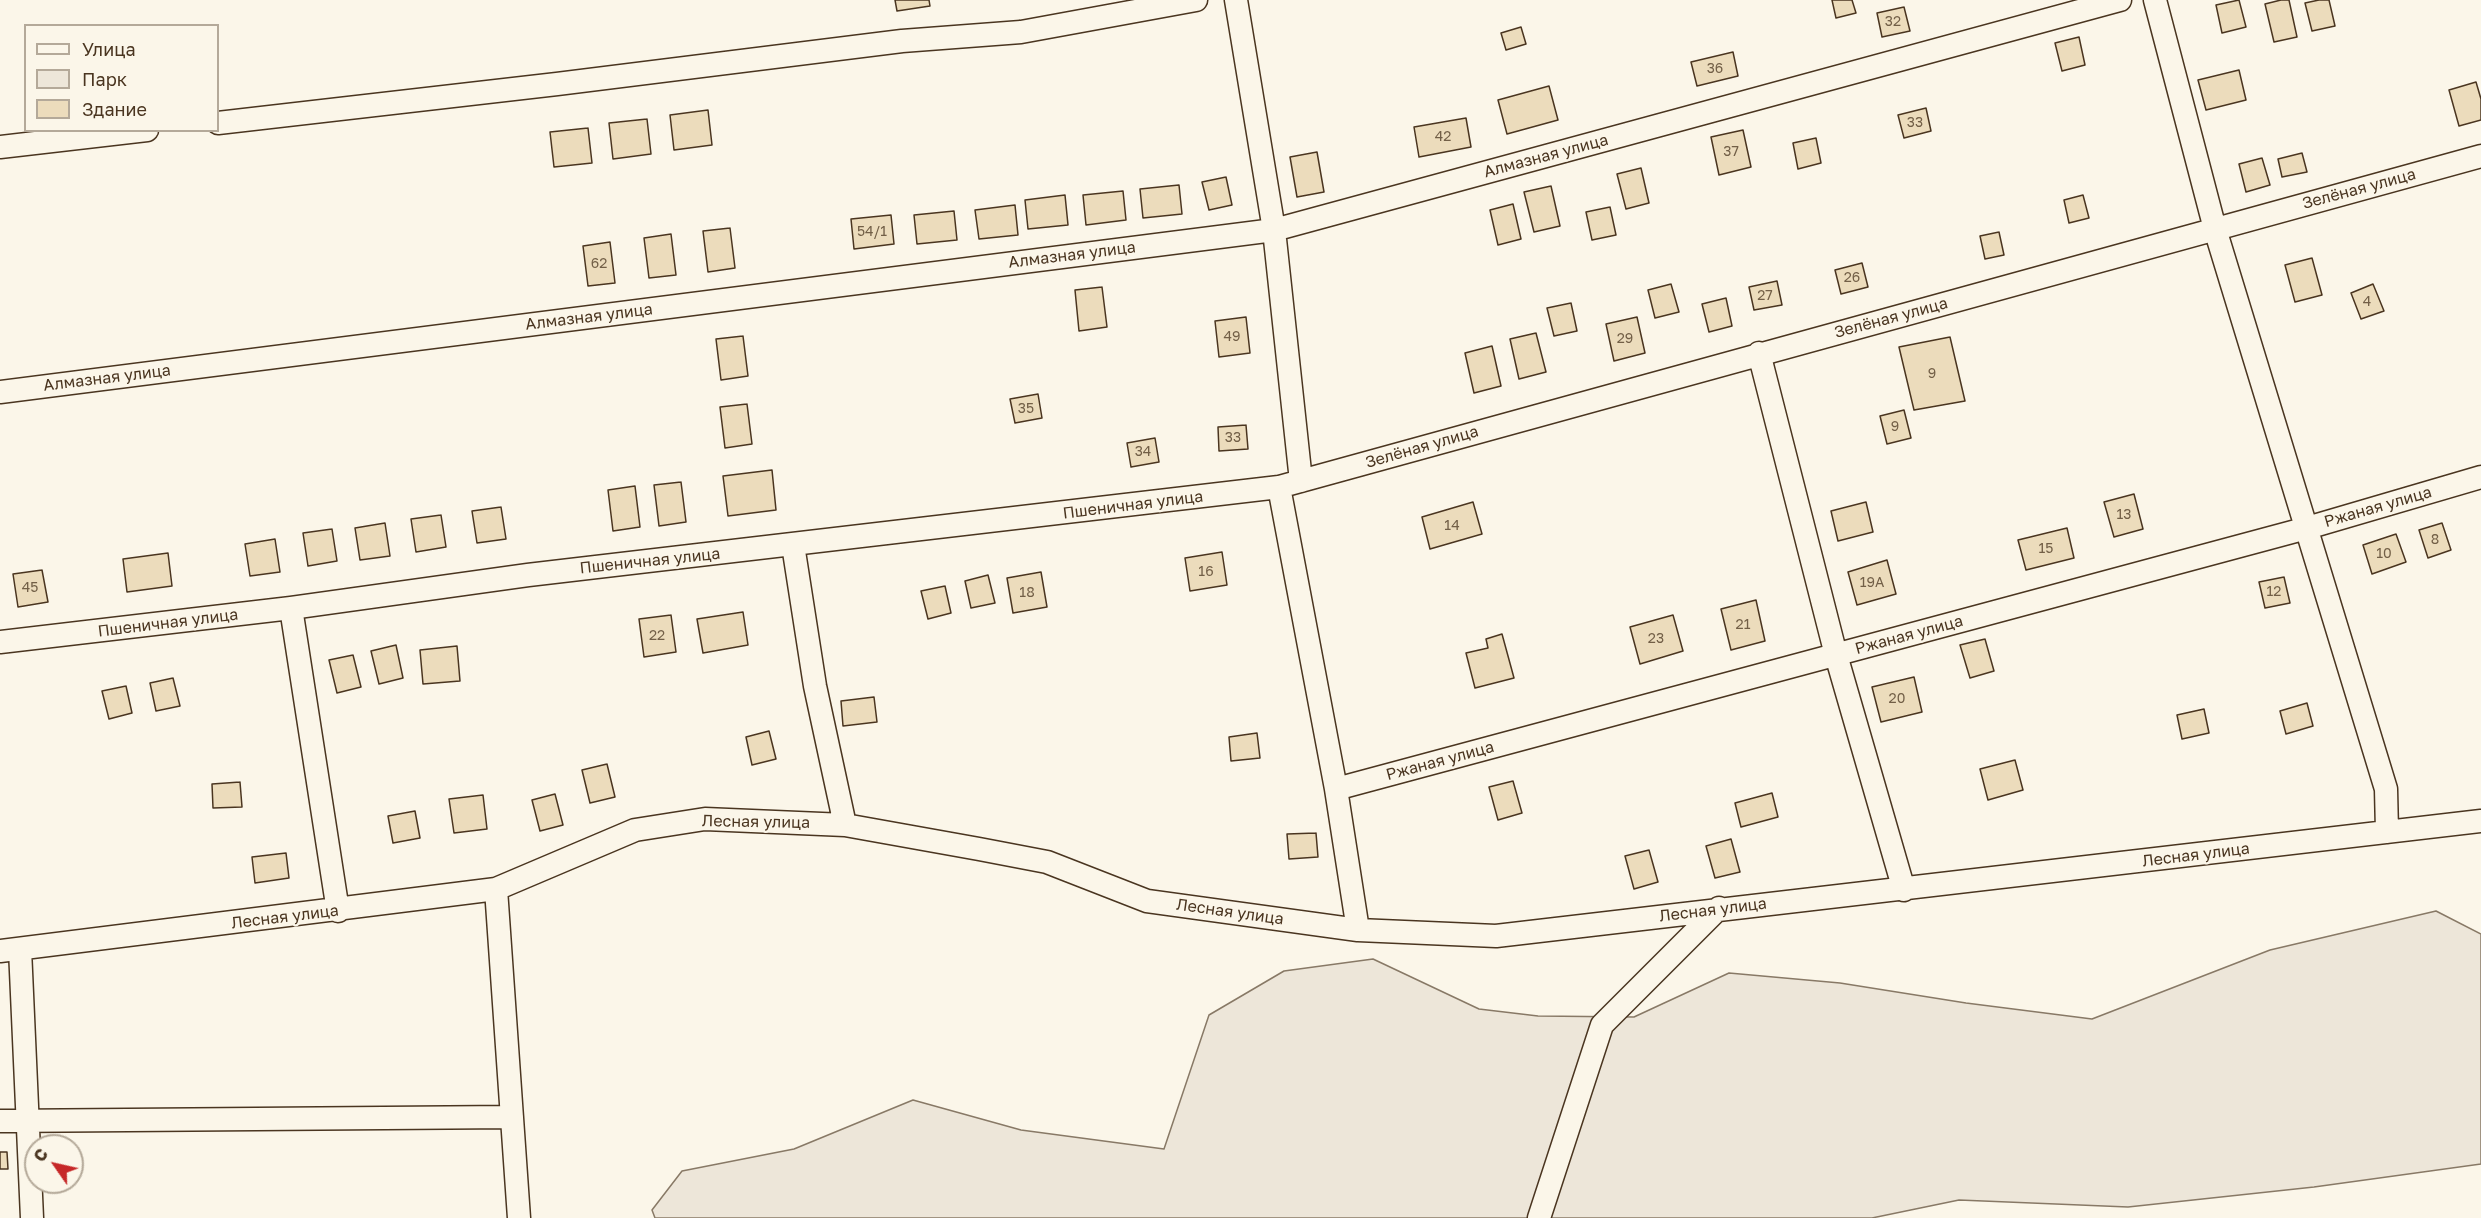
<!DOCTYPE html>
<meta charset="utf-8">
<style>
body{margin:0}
#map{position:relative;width:2481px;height:1218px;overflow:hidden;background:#fbf6e9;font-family:"Golos Text",sans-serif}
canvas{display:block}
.legend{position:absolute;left:24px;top:24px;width:195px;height:108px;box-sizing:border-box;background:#fbf6e9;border:2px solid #b4a999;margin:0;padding:8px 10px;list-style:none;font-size:18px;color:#4a3520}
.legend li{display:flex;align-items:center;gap:12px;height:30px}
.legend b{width:30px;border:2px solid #b4a999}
.north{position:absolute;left:24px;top:1134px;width:60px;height:60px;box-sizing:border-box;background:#fbf6e9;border:2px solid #b4a999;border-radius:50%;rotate:304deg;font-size:16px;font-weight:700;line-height:24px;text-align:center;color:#4a3520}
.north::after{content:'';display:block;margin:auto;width:21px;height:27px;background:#c62828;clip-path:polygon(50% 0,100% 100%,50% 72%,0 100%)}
</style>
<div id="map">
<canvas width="2481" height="1218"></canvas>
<ul class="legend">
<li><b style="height:8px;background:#fbf6e9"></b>Улица</li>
<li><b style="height:16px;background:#ede6d9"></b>Парк</li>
<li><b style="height:16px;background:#ecdcbc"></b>Здание</li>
</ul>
<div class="north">С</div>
</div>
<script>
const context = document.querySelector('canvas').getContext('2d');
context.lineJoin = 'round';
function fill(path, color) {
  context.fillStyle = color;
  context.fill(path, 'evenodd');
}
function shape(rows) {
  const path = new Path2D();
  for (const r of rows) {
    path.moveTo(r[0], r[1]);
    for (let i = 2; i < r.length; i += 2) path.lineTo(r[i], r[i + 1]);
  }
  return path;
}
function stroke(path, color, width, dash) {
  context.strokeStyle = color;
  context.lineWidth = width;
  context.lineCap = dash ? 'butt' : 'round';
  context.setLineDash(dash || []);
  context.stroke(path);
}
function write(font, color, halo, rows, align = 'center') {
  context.font = font + ' "Golos Text",sans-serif';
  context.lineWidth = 4.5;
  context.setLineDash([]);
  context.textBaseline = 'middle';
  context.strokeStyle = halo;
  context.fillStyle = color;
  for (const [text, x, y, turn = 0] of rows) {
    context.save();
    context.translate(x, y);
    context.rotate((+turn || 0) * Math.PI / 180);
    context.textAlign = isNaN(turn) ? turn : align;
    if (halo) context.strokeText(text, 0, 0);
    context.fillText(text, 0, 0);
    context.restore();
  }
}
const green = shape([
 [2436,911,2481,934,2481,1164,2314,1187,2128,1207,1959,1200,1872,1218,655,1218,652,1210,682,1171,794,1149,913,1100,1021,1130,1164,1149,1209,1015,1284,971,1373,959,1479,1009,1538,1016,1634,1017,1729,973,1840,983,1966,1003,2092,1019,2270,950,2436,911]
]);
fill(green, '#ede6d9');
stroke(green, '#887966', 1.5);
const building = shape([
 [895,0,929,0,930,6,897,11,895,0],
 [1832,0,1852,0,1856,13,1836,18,1832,0],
 [2239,0,2246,27,2222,33,2216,5,2239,0],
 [2281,0,2289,0,2297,37,2274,42,2265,4,2281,0],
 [2319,0,2329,0,2335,26,2312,31,2305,3,2319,0],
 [1904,7,1910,31,1882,37,1877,13,1904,7],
 [1521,27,1526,44,1506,50,1501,33,1521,27],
 [2079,37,2085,65,2062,71,2055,43,2079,37],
 [1733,52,1738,76,1697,86,1691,62,1733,52],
 [2239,70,2246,100,2206,110,2198,80,2239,70],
 [2476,82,2481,99,2481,120,2459,126,2449,90,2476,82],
 [1549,86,1558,120,1507,134,1498,100,1549,86],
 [1926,108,1931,131,1904,138,1898,115,1926,108],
 [708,110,712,145,674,150,670,115,708,110],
 [1466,118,1471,147,1419,157,1414,127,1466,118],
 [647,119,651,154,613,159,609,123,647,119],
 [588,128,592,163,554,167,550,132,588,128],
 [1743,130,1751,167,1719,175,1711,137,1743,130],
 [1816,138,1821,163,1798,169,1793,143,1816,138],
 [1317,152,1324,192,1297,197,1290,157,1317,152],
 [2302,153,2307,172,2282,177,2278,159,2302,153],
 [2262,158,2270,185,2246,192,2239,164,2262,158],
 [1641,168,1649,203,1626,209,1617,174,1641,168],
 [1226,177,1232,205,1209,210,1202,182,1226,177],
 [1179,185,1182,214,1143,218,1140,189,1179,185],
 [1551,186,1560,226,1534,232,1524,192,1551,186],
 [1123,191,1126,220,1086,225,1083,195,1123,191],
 [1065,195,1068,225,1028,229,1025,200,1065,195],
 [2083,195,2089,218,2069,223,2064,200,2083,195],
 [1513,204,1521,239,1498,245,1490,210,1513,204],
 [1015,205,1018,235,979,239,975,210,1015,205],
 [1610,207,1616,235,1592,240,1586,212,1610,207],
 [954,211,957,240,917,244,914,215,954,211],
 [891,215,894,244,854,249,851,219,891,215],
 [730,228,735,268,708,272,703,231,730,228],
 [1999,232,2004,255,1985,259,1980,236,1999,232],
 [671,234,676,275,649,278,644,238,671,234],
 [610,242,615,283,588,286,583,246,610,242],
 [2312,258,2322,295,2295,302,2285,265,2312,258],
 [1862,263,1868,287,1841,294,1835,270,1862,263],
 [1777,281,1782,305,1754,310,1749,287,1777,281],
 [1671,284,1679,312,1655,318,1648,290,1671,284],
 [2373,284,2384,311,2361,319,2351,293,2373,284],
 [1102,287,1107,327,1079,331,1075,290,1102,287],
 [1726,298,1732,326,1709,332,1702,304,1726,298],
 [1571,303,1577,331,1554,336,1547,308,1571,303],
 [1246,317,1250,353,1219,357,1215,321,1246,317],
 [1637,317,1645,353,1614,361,1606,324,1637,317],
 [1536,333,1546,372,1519,379,1510,339,1536,333],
 [743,336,748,376,721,380,716,339,743,336],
 [1950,337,1965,401,1914,410,1899,347,1950,337],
 [1492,346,1501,386,1474,393,1465,353,1492,346],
 [1038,394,1042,418,1015,423,1010,399,1038,394],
 [747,404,752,444,725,448,720,407,747,404],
 [1904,410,1911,438,1887,444,1880,416,1904,410],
 [1246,425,1248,449,1219,451,1218,427,1246,425],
 [1155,438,1159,462,1131,467,1127,443,1155,438],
 [772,470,776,510,728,516,723,476,772,470],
 [681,482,686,522,659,526,654,485,681,482],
 [635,486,640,527,613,531,608,490,635,486],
 [2134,494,2143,529,2114,537,2104,502,2134,494],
 [1473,502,1482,534,1430,549,1422,517,1473,502],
 [1866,502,1873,532,1838,541,1831,511,1866,502],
 [501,507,506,539,477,543,472,511,501,507],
 [441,515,446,547,416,552,411,519,441,515],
 [385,523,390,556,360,560,355,528,385,523],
 [2442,523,2451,550,2428,558,2419,530,2442,523],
 [2067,528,2074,558,2026,570,2018,540,2067,528],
 [332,529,337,561,308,566,303,533,332,529],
 [2396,534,2406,562,2372,574,2363,545,2396,534],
 [275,539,280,572,250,576,245,544,275,539],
 [1222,552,1227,585,1190,591,1185,558,1222,552],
 [168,553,172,586,127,592,123,559,168,553],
 [1887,560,1896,594,1857,605,1848,572,1887,560],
 [42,570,48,602,18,607,13,574,42,570],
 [1041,572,1047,607,1013,613,1007,578,1041,572],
 [988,575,995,603,971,608,965,581,988,575],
 [2284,577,2290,603,2265,608,2259,582,2284,577],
 [945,586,951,613,928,619,921,591,945,586],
 [1756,600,1765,641,1731,650,1721,609,1756,600],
 [743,612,748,645,703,653,697,619,743,612],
 [671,615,676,652,644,657,639,619,671,615],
 [1673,615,1683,651,1640,664,1630,627,1673,615],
 [1502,634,1514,678,1475,688,1466,653,1488,648,1486,639,1502,634],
 [1985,639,1994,671,1970,678,1960,645,1985,639],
 [396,645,403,678,379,684,371,651,396,645],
 [457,646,460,681,423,684,420,650,457,646],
 [353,655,361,687,337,693,329,660,353,655],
 [1914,677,1922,712,1881,722,1872,687,1914,677],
 [173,678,180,706,156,711,150,683,173,678],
 [126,686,132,713,109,719,102,691,126,686],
 [874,697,877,722,843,726,841,701,874,697],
 [2307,703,2313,726,2286,734,2280,711,2307,703],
 [2204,709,2209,733,2182,739,2177,715,2204,709],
 [769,731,776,759,752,765,746,737,769,731],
 [1257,733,1260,758,1231,761,1229,737,1257,733],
 [2015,760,2023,790,1988,800,1980,769,2015,760],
 [607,764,615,797,590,803,582,770,607,764],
 [1513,781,1522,813,1498,820,1489,787,1513,781],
 [240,782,242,807,213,808,212,784,240,782],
 [1772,793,1778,817,1741,827,1735,803,1772,793],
 [555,794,563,825,540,831,532,800,555,794],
 [483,795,487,829,454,833,449,799,483,795],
 [415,811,420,838,393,843,388,816,415,811],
 [1316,833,1318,857,1289,859,1287,834,1316,833],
 [1731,839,1740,872,1715,878,1706,846,1731,839],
 [1649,850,1658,882,1634,889,1625,856,1649,850],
 [286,853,289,878,255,883,252,857,286,853],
 [0,1152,7,1152,8,1169,0,1169,0,1152]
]);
fill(building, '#ecdcbc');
stroke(building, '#4a3520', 1.5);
const minor = shape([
 [1236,0,1274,230,1301,481],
 [2155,0,2215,229,2386,789,2387,832],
 [218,123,557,84,902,41,1021,32,1196,0],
 [0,147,147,130],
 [1759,353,1836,655,1904,890],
 [0,392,1274,230,2120,0],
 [1279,487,1336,789,1358,930],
 [793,545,815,686,845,825],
 [291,608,338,911],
 [0,642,291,608,528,575,1279,487,2481,156],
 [1336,789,2307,528,2481,477],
 [496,889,519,1218],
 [20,949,32,1218],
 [0,951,496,889,635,830,705,819,845,825,979,849,1047,862,1147,901,1358,930,1496,936,2481,821],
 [0,1121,512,1117],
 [1539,1218,1602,1025,1719,908]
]);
stroke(minor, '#4a3520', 25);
stroke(minor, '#fbf6e9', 22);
write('14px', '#725f47', null, [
 ["32",1893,22],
 ["36",1715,69],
 ["33",1915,123],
 ["42",1443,137],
 ["37",1731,152],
 ["54/1",872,232],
 ["62",599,264],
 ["26",1852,278],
 ["27",1765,296],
 ["4",2367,302],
 ["49",1232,337],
 ["29",1625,339],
 ["9",1932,374],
 ["35",1026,409],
 ["9",1895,427],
 ["33",1233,438],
 ["34",1143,452],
 ["13",2124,515],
 ["14",1452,526],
 ["8",2435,540],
 ["15",2046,549],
 ["10",2384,554],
 ["16",1206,572],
 ["19А",1872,583],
 ["45",30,588],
 ["12",2274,592],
 ["18",1027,593],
 ["21",1743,625],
 ["22",657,636],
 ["23",1656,639],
 ["20",1897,699]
]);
write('16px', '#4a3520', '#fbf6e9', [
 ["Алмазная улица",1546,156,-15],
 ["Зелёная улица",2359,189,-15],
 ["Алмазная улица",1072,255,-7],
 ["Алмазная улица",589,317,-7],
 ["Зелёная улица",1891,318,-15],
 ["Алмазная улица",107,378,-7],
 ["Зелёная улица",1422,447,-16],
 ["Пшеничная улица",1133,505,-7],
 ["Ржаная улица",2378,507,-16],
 ["Пшеничная улица",650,561,-6],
 ["Пшеничная улица",168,623,-7],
 ["Ржаная улица",1909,635,-15],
 ["Ржаная улица",1440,761,-15],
 ["Лесная улица",756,822,1],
 ["Лесная улица",2196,855,-7],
 ["Лесная улица",1713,910,-7],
 ["Лесная улица",1230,912,8],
 ["Лесная улица",285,917,-7]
]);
</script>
